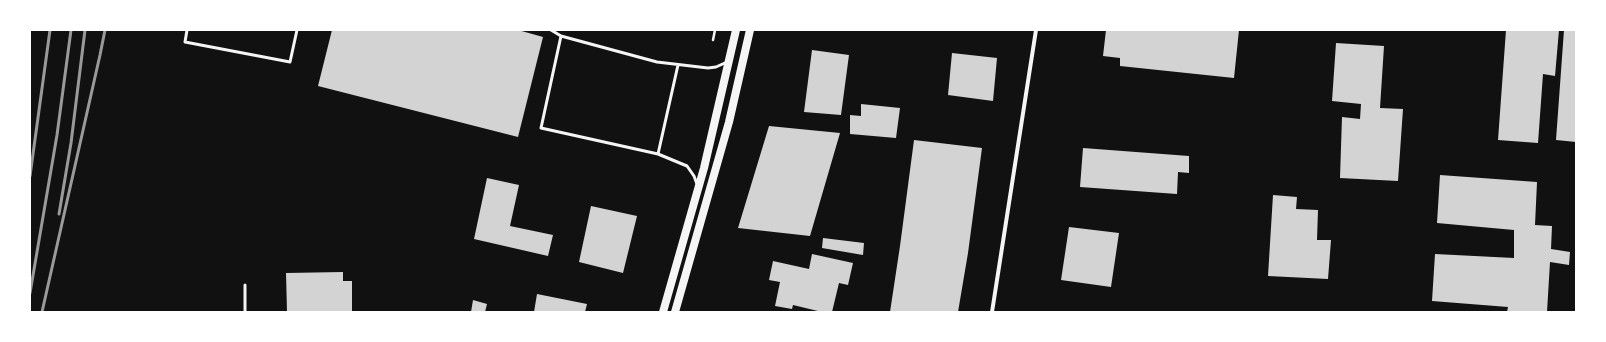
<!DOCTYPE html>
<style>
body{margin:0}
#map{position:relative;width:1606px;height:342px;overflow:hidden;background:#111;font-family:Barlow,sans-serif}
canvas{display:block}
.frame{position:absolute;inset:0;border:31px solid #fff;pointer-events:none}
</style>
<div id="map">
<canvas width="1606" height="342"></canvas>
<div class="frame"></div>
</div>
<script>
const context = document.querySelector('canvas').getContext('2d');
context.lineJoin = 'round';
function fill(path, color) {
  context.fillStyle = color;
  context.fill(path, 'evenodd');
}
function shape(rows) {
  const path = new Path2D();
  for (const r of rows) {
    path.moveTo(r[0], r[1]);
    for (let i = 2; i < r.length; i += 2) path.lineTo(r[i], r[i + 1]);
  }
  return path;
}
function stroke(path, color, width, dash) {
  context.strokeStyle = color;
  context.lineWidth = width;
  context.lineCap = dash ? 'butt' : 'round';
  context.setLineDash(dash || []);
  context.stroke(path);
}
fill(shape([
 [332,30,518,30,543,37,518,137,318,86],
 [1106,30,1239,30,1234,78,1120,66,1120,58,1103,56],
 [1506,30,1559,30,1555,76,1543,74,1538,143,1498,140],
 [1564,30,1576,30,1576,142,1556,140],
 [1336,43,1384,46,1380,108,1403,109,1398,181,1340,178,1342,117,1360,119,1361,104,1332,101],
 [812,50,849,55,841,115,804,112],
 [952,53,997,58,993,101,948,95],
 [861,104,900,108,896,138,850,134,850,115,861,116],
 [769,126,840,133,810,236,738,228],
 [914,140,982,148,968,253,958,312,890,312,900,246],
 [1083,148,1189,156,1189,173,1178,172,1177,194,1080,187],
 [1440,175,1537,182,1535,225,1552,226,1551,249,1570,252,1569,265,1550,262,1547,312,1507,312,1508,307,1432,301,1435,254,1514,258,1514,230,1437,223],
 [487,178,519,185,510,226,553,235,548,256,474,239],
 [1273,195,1297,197,1296,209,1318,210,1317,240,1331,240,1328,279,1268,276],
 [591,206,637,216,623,273,579,262],
 [1069,227,1119,233,1111,287,1061,280],
 [823,238,864,243,863,255,822,248],
 [812,254,853,263,848,285,839,283,832,312,822,312,793,305,792,309,775,306,780,282,769,280,773,261,809,269],
 [343,272,343,281,352,281,352,312,287,312,286,273],
 [537,294,587,304,585,312,534,312],
 [473,300,487,304,485,312,471,312]
]), '#d3d3d3');
stroke(shape([
 [713,40,715,30]
]), '#f5f5f5', 2.5);
stroke(shape([
 [187,30,185,42,290,62,297,30],
 [551,30,561,36],
 [678,65,658,154,541,128,561,36,657,62,708,68,716,67,727,62],
 [658,154,687,166,694,176,697,184],
 [245,312,245,285]
]), '#f5f5f5', 3);
stroke(shape([
 [992,312,1036,30]
]), '#f5f5f5', 4);
stroke(shape([
 [663,312,704,168,736,30],
 [675,312,729,122,750,30]
]), '#f5f5f5', 8);
stroke(shape([
 [30,176,50,30],
 [59,214,71,143,85,30],
 [30,293,57,135,71,30],
 [42,312,100,55,105,30]
]), '#9a9a9a', 3);
</script>
